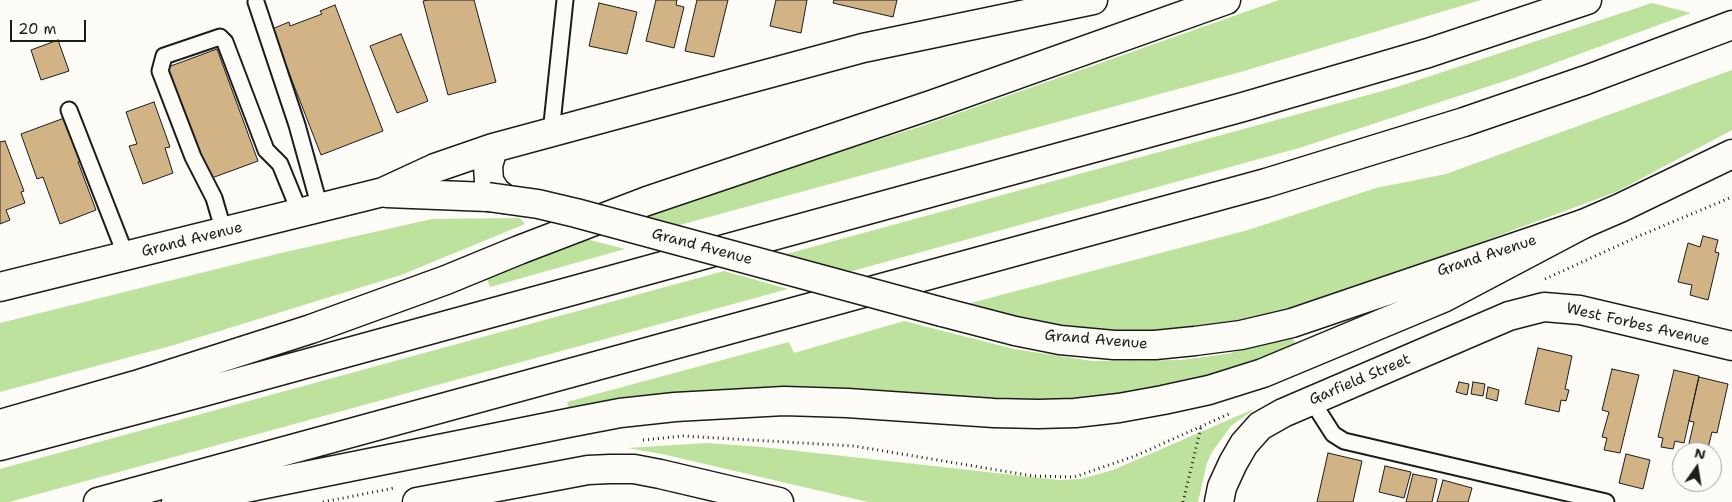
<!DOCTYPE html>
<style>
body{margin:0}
#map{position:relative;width:1732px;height:502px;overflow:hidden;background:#fdfcf7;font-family:"Shantell Sans",sans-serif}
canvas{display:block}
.north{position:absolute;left:1672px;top:442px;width:50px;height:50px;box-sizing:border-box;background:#fdfcf7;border:1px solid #a3a29f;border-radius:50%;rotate:13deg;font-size:14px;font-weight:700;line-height:20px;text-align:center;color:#1c1c1c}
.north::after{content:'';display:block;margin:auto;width:18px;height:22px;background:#1c1c1c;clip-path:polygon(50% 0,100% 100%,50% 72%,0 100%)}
.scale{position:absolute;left:10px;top:20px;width:76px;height:22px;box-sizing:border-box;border:2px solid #1c1c1c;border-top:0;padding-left:6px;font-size:15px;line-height:18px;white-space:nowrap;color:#1c1c1c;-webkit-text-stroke:4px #fdfcf7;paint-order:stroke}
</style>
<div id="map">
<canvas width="1732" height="502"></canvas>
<div class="north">N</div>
<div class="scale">20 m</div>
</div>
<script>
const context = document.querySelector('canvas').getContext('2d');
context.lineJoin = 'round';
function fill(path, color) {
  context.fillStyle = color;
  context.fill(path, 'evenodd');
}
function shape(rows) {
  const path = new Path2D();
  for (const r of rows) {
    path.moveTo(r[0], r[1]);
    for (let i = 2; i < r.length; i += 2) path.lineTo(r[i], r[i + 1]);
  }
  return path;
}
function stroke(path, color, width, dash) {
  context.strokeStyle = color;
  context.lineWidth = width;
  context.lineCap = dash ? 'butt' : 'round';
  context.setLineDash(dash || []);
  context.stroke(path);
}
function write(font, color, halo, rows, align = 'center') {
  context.font = font + ' "Shantell Sans",sans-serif';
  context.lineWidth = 4;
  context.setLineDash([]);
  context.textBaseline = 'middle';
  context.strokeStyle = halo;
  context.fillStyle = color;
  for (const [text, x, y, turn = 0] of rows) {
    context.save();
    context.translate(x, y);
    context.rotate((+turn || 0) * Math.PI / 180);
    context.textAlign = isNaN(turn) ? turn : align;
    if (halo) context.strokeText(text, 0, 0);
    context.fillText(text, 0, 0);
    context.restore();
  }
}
fill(shape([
 [1279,0,1481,0,1244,71,676,226,641,218,758,177,919,127],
 [1652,3,1691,13,1514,78,1299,148,845,273,783,255,1397,87],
 [1732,70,1732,130,1616,192,1298,310,1269,318,1151,334,1048,326,963,305,1248,230,1376,188,1446,174],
 [520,218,525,224,401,275,174,345,0,392,0,323,281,253,432,219],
 [582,238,625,249,490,287,486,276],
 [724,271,788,289,9,502,0,502,0,469],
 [904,321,1014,349,1092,361,1181,360,1226,354,1293,338,1296,347,1227,374,1118,399,570,412,567,402,789,342,794,353],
 [1256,408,1231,426,1212,452,1207,463,1198,502,868,502,662,454,627,448,707,443,762,447,1059,480,1081,479,1113,470]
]), '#bce29d');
const building = shape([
 [428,0,474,0,496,82,448,95,423,1,428,0],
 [656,0,677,0,676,5,684,7,674,48,646,41,656,0],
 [697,0,728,0,714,57,685,51,697,0],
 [776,0,807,0,801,33,770,26,776,0],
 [834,0,897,0,893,17,833,3,834,0],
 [599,3,637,12,627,54,589,46,599,3],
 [335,5,383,131,321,155,272,29,289,22,290,26,322,14,320,11,335,5],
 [401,34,428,101,397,113,370,46,401,34],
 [58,40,69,71,41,80,31,50,58,40],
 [217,49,258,161,209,179,168,67,217,49],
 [154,102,170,147,165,148,173,173,143,184,129,146,137,144,126,112,154,102],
 [67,117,84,160,78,162,96,210,60,224,43,177,37,179,21,134,67,117],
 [5,141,24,191,21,192,25,203,6,210,10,220,0,224,0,142,5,141],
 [1703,236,1718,240,1715,252,1719,253,1708,300,1690,295,1692,285,1678,282,1688,243,1700,247,1703,236],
 [1538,348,1572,356,1565,389,1569,390,1566,401,1561,400,1559,412,1525,404,1538,348],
 [1612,369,1639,375,1620,453,1604,450,1607,438,1602,437,1609,412,1602,410,1612,369],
 [1674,370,1699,376,1684,443,1675,441,1673,449,1661,447,1663,438,1658,437,1674,370],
 [1699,377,1728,384,1717,433,1712,432,1707,452,1687,452,1694,422,1689,421,1699,377],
 [1459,382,1469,384,1467,395,1456,392,1459,382],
 [1473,382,1485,384,1483,396,1471,394,1473,382],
 [1488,387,1499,390,1497,401,1486,398,1488,387],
 [1328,453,1362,461,1353,502,1317,502,1328,453],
 [1626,454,1650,460,1643,489,1619,483,1626,454],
 [1385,466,1411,472,1404,498,1379,492,1385,466],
 [1413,474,1437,479,1432,502,1406,502,1413,474],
 [1443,480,1472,488,1468,502,1437,502,1443,480]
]);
fill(building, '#d2b386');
stroke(building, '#1c1c1c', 1);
const lane = shape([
 [256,2,297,125,320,208],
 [69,110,126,256],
 [551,133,565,0],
 [224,232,214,198,193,157,160,71,164,56,220,37,225,42,266,150,280,164,300,213],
 [1312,401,1333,434,1344,441,1606,502]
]);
const street = shape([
 [417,502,588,470,610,469,634,469,660,474,779,502],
 [1219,502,1222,487,1233,463,1244,444,1260,426,1283,413,1509,316,1544,307,1580,310,1732,346]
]);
const secondary = shape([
 [493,148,488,166,489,181,496,192,505,199],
 [387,193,488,197],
 [0,287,383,192,435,168,493,148,863,48,1093,0],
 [942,312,1015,331,1060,340,1114,345,1155,345,1195,341,1241,335,1292,323,1583,224,1620,208,1732,154]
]);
const highway = shape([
 [0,424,136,385,311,329,446,280,519,250,647,201,934,104,1226,0],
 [0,446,192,395,1243,107,1428,53,1587,0],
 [98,502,1266,183,1464,122,1586,80,1732,25],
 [176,502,568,423,620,413,675,407,784,401,847,403,994,413,1038,414,1075,413,1119,408,1163,400,1209,390,1263,373,1443,298,1583,224]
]);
stroke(lane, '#1c1c1c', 19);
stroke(street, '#1c1c1c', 31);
stroke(secondary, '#1c1c1c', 31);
stroke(highway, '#1c1c1c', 31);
stroke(shape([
 [1545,279,1639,236,1732,197],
 [643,440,683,436,854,446,1033,476,1074,477,1135,456,1231,413],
 [323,502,394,488],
 [1183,502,1201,427]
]), '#1c1c1c', 3, [1, 4]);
stroke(lane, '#fdfcf7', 15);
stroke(street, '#fdfcf7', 28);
stroke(secondary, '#fdfcf7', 28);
stroke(highway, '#fdfcf7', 28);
const secondaryBridge = shape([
 [488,197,538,204,576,213,942,312]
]);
stroke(secondaryBridge, '#1c1c1c', 31, []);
stroke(secondaryBridge, '#fdfcf7', 28);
write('15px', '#1c1c1c', '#fdfcf7', [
 ["Grand Avenue",192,240,-14],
 ["Grand Avenue",702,247,15],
 ["Grand Avenue",1487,256,-18],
 ["West Forbes Avenue",1638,325,13],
 ["Grand Avenue",1096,340,5],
 ["Garfield Street",1360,380,-23]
]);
</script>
